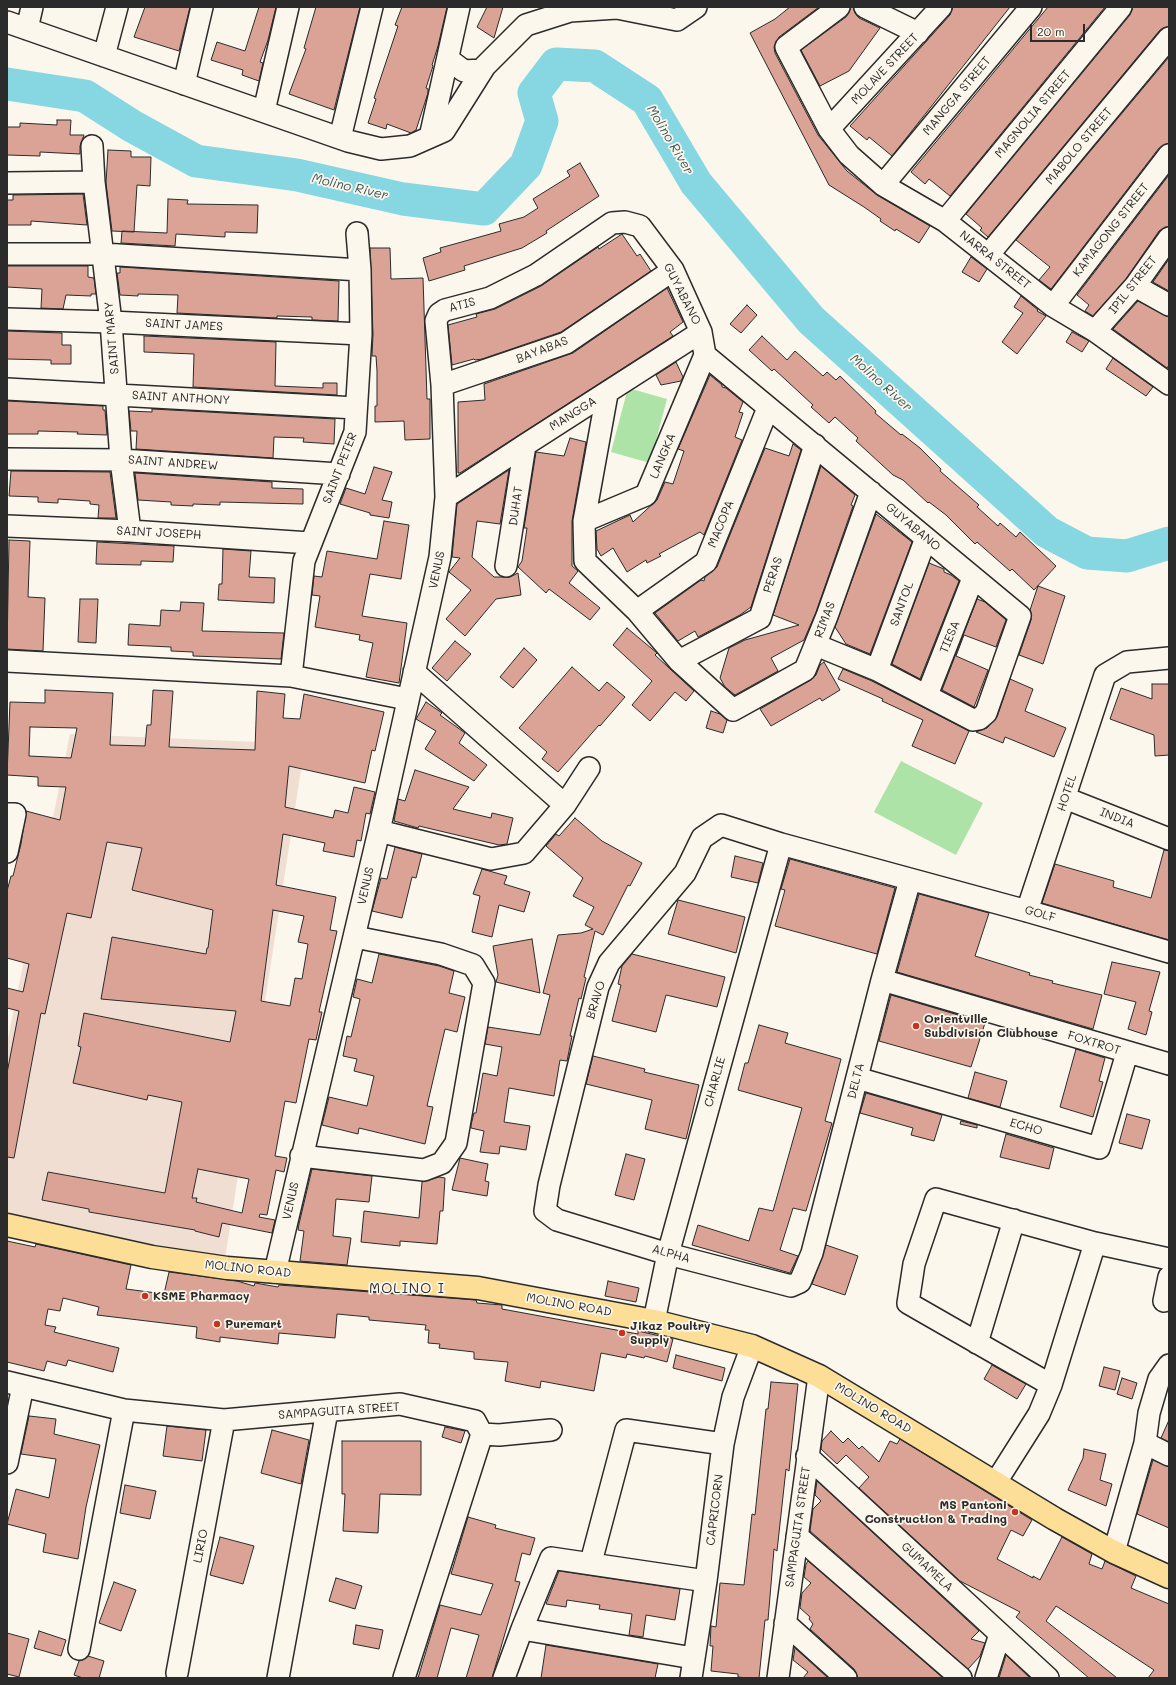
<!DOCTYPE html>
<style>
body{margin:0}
#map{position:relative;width:1176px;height:1685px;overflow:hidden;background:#fbf7ec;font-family:Mali,sans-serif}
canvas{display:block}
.frame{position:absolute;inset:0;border:8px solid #2b2b2b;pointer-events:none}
.scale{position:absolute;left:1030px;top:24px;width:55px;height:18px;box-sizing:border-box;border:2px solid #2b2b2b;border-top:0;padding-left:5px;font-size:12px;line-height:14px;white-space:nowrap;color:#2b2b2b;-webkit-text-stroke:3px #fbf7ec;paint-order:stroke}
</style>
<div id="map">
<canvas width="1176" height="1685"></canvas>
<div class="frame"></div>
<div class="scale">20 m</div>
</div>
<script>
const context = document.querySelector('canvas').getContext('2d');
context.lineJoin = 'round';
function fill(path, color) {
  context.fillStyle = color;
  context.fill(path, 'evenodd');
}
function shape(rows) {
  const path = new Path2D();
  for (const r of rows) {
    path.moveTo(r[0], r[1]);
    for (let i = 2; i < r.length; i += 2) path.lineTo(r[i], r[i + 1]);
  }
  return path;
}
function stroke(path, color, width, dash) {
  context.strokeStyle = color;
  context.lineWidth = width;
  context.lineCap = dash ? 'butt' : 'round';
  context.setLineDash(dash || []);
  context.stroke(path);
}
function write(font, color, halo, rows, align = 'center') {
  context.font = font + ' Mali,sans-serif';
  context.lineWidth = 3.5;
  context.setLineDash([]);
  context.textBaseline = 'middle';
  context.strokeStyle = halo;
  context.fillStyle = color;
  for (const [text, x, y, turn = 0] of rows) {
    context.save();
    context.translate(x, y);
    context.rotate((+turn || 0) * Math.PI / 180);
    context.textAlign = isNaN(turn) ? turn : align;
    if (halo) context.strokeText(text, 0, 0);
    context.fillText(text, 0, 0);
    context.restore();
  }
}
fill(shape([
 [70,734,305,744,225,1259,7,1225,7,1043]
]), '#f1ded2');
fill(shape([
 [628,388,667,399,650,463,611,452],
 [901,761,983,803,956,855,874,812]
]), '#ade3a6');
stroke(shape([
 [7,84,85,96,132,126,196,161,297,175,403,199,484,209,526,165,542,121,534,93,556,64,595,66,647,100,696,183,811,320,1047,532,1087,553,1127,556,1169,543]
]), '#87d7e2', 33);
const building = shape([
 [145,7,190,7,179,51,134,37,145,7],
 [259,7,276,7,268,40,260,62,263,63,259,81,242,75,243,70,211,60,217,42,245,51,259,7],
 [316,7,360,7,334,110,289,94,306,49,304,48,316,7],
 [402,7,447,7,438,46,432,65,433,66,426,88,428,89,428,93,416,130,411,133,387,124,386,129,368,123,376,99,374,98,398,26,395,25,402,7],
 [487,7,503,7,494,38,477,27,487,7],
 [790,7,819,7,779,37,774,47,775,53,818,135,847,171,877,195,930,226,919,243,896,229,895,231,880,221,881,219,864,207,829,185,750,33,775,19,790,7],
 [851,7,853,7,855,13,859,18,880,28,849,71,820,86,801,50,846,17,851,7],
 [953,7,1010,7,892,156,869,137,867,140,850,126,950,15,953,7],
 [1048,7,1105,7,950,196,929,179,925,184,911,172,1048,7],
 [1133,7,1169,7,1169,26,1160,30,988,237,980,230,982,228,966,214,1130,15,1133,7],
 [1169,57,1169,143,1159,148,1051,289,1039,280,1050,267,1016,240,1169,57],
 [57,120,71,120,70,135,84,135,80,146,80,154,40,152,40,156,7,155,7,127,20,127,20,123,57,125,57,120],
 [108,150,131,151,131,157,151,157,150,186,137,185,134,232,112,231,106,183,108,150],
 [580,163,599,196,546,231,547,233,522,248,464,266,465,270,429,281,423,258,441,252,440,248,501,231,499,224,524,217,538,208,533,199,570,176,567,171,580,163],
 [1169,175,1169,226,1159,231,1126,279,1093,316,1085,311,1089,305,1077,295,1169,175],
 [83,194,87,225,31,221,31,225,7,225,7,200,13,200,13,195,83,194],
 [168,199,188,200,187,204,258,205,257,233,225,232,225,237,176,234,175,246,121,243,122,231,167,233,168,199],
 [622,234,637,256,640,254,651,271,561,332,482,359,475,360,474,359,452,365,448,325,477,317,476,314,495,309,541,286,598,247,599,249,622,234],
 [370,248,390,248,391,279,423,278,427,399,430,399,430,439,405,440,404,421,375,422,375,406,377,406,377,371,376,356,372,356,373,334,370,248],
 [971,257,987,269,979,282,962,272,971,257],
 [1169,259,1169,291,1153,282,1169,259],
 [7,266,88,266,88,277,94,278,96,294,91,294,91,296,66,295,63,309,41,308,42,289,7,287,7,266],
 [120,267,339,281,338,321,312,320,312,317,277,316,277,318,177,313,178,295,138,294,138,296,120,295,117,273,120,273,120,267],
 [667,288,683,322,670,332,673,336,460,473,458,473,458,402,485,400,484,384,573,353,667,288],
 [1021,296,1038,310,1037,311,1046,316,1017,354,1002,342,1023,313,1014,307,1021,296],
 [1138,301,1169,317,1169,365,1167,368,1113,329,1138,301],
 [747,305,757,315,741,333,730,324,747,305],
 [7,331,62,333,62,345,71,345,71,364,51,364,51,360,7,359,7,331],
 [1072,332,1089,341,1082,352,1066,342,1072,332],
 [144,336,276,342,275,386,323,388,323,383,337,383,337,395,193,387,194,354,144,352,144,336],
 [762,336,787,360,795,351,823,376,827,372,836,380,840,376,876,411,875,413,901,435,902,434,920,448,941,469,940,471,979,505,977,507,998,526,1000,523,1016,537,1020,532,1056,566,1034,590,1012,569,1010,571,977,542,975,544,946,515,929,502,928,503,903,480,893,475,856,441,858,438,835,417,829,423,811,407,813,405,774,369,772,371,749,350,762,336],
 [1113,358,1153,387,1146,396,1106,369,1113,358],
 [676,362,683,377,681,381,661,385,656,375,676,362],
 [710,375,722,385,722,387,726,388,743,402,739,412,743,413,735,437,742,440,704,535,700,532,659,554,661,556,647,563,646,560,627,572,613,548,601,556,597,549,596,531,630,515,633,522,657,500,665,482,673,484,684,451,678,449,710,375],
 [7,401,103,406,103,410,105,410,107,435,77,434,78,432,38,431,38,434,7,434,7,401],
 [152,409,335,419,334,444,303,442,304,438,274,437,273,458,136,449,137,431,131,431,129,411,152,412,152,409],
 [570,438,586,442,572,521,572,566,578,571,569,583,600,608,590,620,549,589,546,593,518,567,522,561,527,528,524,528,536,452,564,456,570,438],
 [793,444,801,450,751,607,740,615,698,637,695,631,678,641,655,613,701,580,704,581,705,577,717,567,765,448,789,456,793,444],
 [821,466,855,495,851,505,853,506,816,612,804,640,771,658,778,671,735,695,725,687,720,678,729,648,745,640,799,625,773,615,821,466],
 [374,467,392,472,382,500,392,502,389,518,370,515,370,513,340,504,346,488,365,494,374,467],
 [509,470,500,524,477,521,472,557,494,577,510,577,518,573,521,595,496,599,465,636,446,619,471,590,449,572,460,558,452,557,457,504,509,470],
 [11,471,110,472,116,518,98,518,99,505,90,504,90,501,58,499,58,503,38,502,38,497,9,496,11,471],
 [135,473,272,482,272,488,303,489,303,504,220,502,220,505,193,504,193,506,171,505,171,502,138,500,135,473],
 [876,514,912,542,870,654,846,644,835,627,876,514],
 [384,521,409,525,401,579,370,574,362,616,407,623,399,683,366,677,373,643,359,640,360,635,315,627,320,596,312,595,314,576,322,577,327,551,377,559,384,521],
 [9,540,30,541,28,597,45,598,43,651,7,649,9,540],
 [97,542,174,546,173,562,141,561,141,565,96,564,97,542],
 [223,549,251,551,249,577,275,578,274,603,218,600,219,584,222,584,223,549],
 [929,563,944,569,944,572,951,575,959,581,920,679,892,664,929,563],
 [1038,586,1065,596,1043,664,1019,655,1031,620,1030,610,1038,586],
 [80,599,98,599,96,643,78,642,80,599],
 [977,599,985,602,1006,620,996,647,964,635,956,656,988,670,974,707,942,690,977,599],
 [181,602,204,603,202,631,284,633,281,659,193,656,193,652,171,651,171,647,128,645,129,624,160,626,161,610,180,611,181,602],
 [627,628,657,653,655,655,694,691,686,701,675,692,650,721,632,705,652,681,613,645,627,628],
 [455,641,471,654,447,681,432,668,455,641],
 [524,648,537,660,513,688,500,677,524,648],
 [824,662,840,690,822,701,820,698,771,726,760,709,811,680,816,675,820,665,824,662],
 [572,667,599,691,607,682,625,697,600,726,599,725,558,772,542,759,547,752,519,728,572,667],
 [843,669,872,681,969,731,955,764,912,746,923,720,882,701,883,699,838,679,843,669],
 [1010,679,1033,689,1025,711,1066,728,1054,757,1005,737,1003,743,976,732,987,728,997,717,1010,679],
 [1152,684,1169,684,1169,755,1155,756,1154,735,1110,719,1121,688,1152,699,1152,684],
 [45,690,113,693,110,745,145,746,147,725,151,725,153,690,173,691,169,747,255,750,257,691,285,694,283,718,300,719,304,694,384,712,375,751,372,750,365,783,289,766,285,807,333,818,335,810,348,813,354,787,375,792,370,814,366,813,361,841,357,840,354,857,323,851,325,843,283,834,276,885,336,897,330,930,337,931,319,1012,322,1012,316,1040,309,1039,296,1103,285,1101,275,1156,287,1158,284,1172,276,1170,267,1215,260,1214,259,1217,275,1220,272,1233,222,1223,219,1237,195,1231,195,1230,89,1212,89,1209,42,1200,48,1172,165,1193,182,1102,148,1095,147,1100,73,1083,81,1047,78,1046,84,1013,230,1042,236,1011,101,999,112,937,206,954,207,948,208,948,213,910,132,890,142,848,107,842,91,918,67,913,45,1014,41,1013,14,1158,7,1157,7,1073,19,1011,7,1008,7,988,23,992,29,964,7,958,7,891,11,876,13,876,21,844,26,811,60,820,66,787,38,786,38,777,7,775,10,702,45,703,45,690],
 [30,727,77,728,71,758,29,756,30,727],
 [273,910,304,916,298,942,308,944,302,979,295,978,290,1006,261,1001,273,910],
 [198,1169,249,1179,242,1213,196,1202,197,1198,192,1198,198,1169],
 [426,702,442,713,440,715,465,733,459,743,487,765,474,781,425,749,436,731,416,719,426,702],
 [711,711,720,714,727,720,723,733,706,728,711,711],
 [415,770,469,787,453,809,491,818,492,813,513,818,507,844,499,845,419,826,418,828,394,821,398,799,405,801,415,770],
 [575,818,602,841,642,863,630,886,628,885,603,935,595,931,584,977,586,978,581,999,579,998,570,1036,572,1036,567,1061,560,1060,554,1096,509,1088,504,1122,530,1126,526,1150,500,1146,499,1154,480,1152,484,1131,471,1128,471,1125,474,1113,476,1113,483,1073,497,1076,502,1047,485,1044,488,1027,540,1035,550,995,543,993,558,935,581,933,593,929,585,925,594,907,573,896,583,878,546,846,556,834,559,836,575,818],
 [395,847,422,854,416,878,412,877,402,918,372,911,381,878,387,879,395,847],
 [1164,850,1169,851,1169,940,1042,903,1055,864,1114,881,1113,887,1151,898,1164,850],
 [735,856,763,863,758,883,731,877,735,856],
 [790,859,895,888,877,954,775,926,785,890,781,889,790,859],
 [482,869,507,876,504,884,530,892,524,912,499,905,492,937,472,932,480,896,473,894,482,869],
 [919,894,989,913,975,956,1030,973,1029,975,1053,981,1052,983,1102,995,1093,1029,897,972,919,894],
 [678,900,745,917,736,953,668,934,678,900],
 [532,939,540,993,496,982,498,975,493,946,532,939],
 [379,954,439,966,454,971,449,993,465,997,457,1032,445,1029,427,1106,433,1107,425,1144,359,1128,358,1134,322,1125,329,1097,367,1106,374,1076,354,1071,357,1059,343,1056,347,1036,351,1037,360,999,353,997,357,979,372,983,379,954],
 [632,954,725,977,717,1007,666,995,656,1032,612,1021,621,985,618,984,622,966,632,954],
 [1112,962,1160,972,1149,1011,1152,1012,1146,1035,1128,1029,1136,1002,1104,994,1112,962],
 [891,995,985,1023,971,1067,879,1041,891,995],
 [759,1025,788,1033,785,1043,841,1059,825,1121,832,1123,806,1211,793,1208,780,1250,798,1256,790,1273,692,1245,698,1225,749,1241,759,1208,773,1211,802,1108,738,1090,745,1063,748,1063,759,1025],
 [1076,1049,1105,1058,1099,1081,1103,1082,1093,1117,1060,1107,1076,1049],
 [593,1056,645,1069,644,1072,699,1085,686,1139,645,1129,652,1100,586,1084,593,1056],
 [975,1072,1007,1081,1000,1107,968,1098,975,1072],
 [866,1093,942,1115,934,1141,911,1135,913,1128,860,1113,866,1093],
 [1127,1114,1150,1120,1142,1149,1119,1143,1127,1114],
 [961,1121,977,1125,977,1128,960,1124,961,1121],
 [1006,1134,1054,1148,1049,1169,1000,1157,1006,1134],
 [626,1154,645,1159,634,1200,615,1195,626,1154],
 [460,1158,488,1164,485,1181,489,1182,487,1196,452,1190,460,1158],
 [312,1169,372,1176,369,1202,336,1199,333,1236,351,1238,347,1265,300,1261,304,1231,298,1230,299,1224,312,1169],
 [439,1177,445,1178,443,1211,440,1211,437,1244,400,1241,400,1246,361,1242,364,1211,419,1218,422,1182,439,1177],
 [7,1241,35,1247,36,1244,131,1265,126,1289,164,1294,169,1272,237,1281,254,1286,255,1283,278,1287,279,1285,476,1300,477,1303,502,1305,502,1309,638,1334,638,1331,673,1339,667,1362,645,1356,644,1358,627,1354,626,1358,601,1353,594,1391,541,1381,540,1388,505,1381,508,1362,474,1359,474,1352,439,1348,440,1344,428,1343,429,1330,425,1330,426,1325,369,1320,369,1317,337,1314,335,1338,279,1333,278,1344,220,1337,220,1342,196,1338,197,1327,97,1315,99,1307,63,1298,60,1311,48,1309,45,1325,56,1327,54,1332,119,1348,113,1372,68,1360,66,1366,47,1361,44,1371,7,1362,7,1241],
 [826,1245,858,1256,845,1295,812,1284,826,1245],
 [608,1281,639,1288,636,1302,605,1296,608,1281],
 [676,1355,725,1368,722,1381,673,1368,676,1355],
 [992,1365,1026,1384,1017,1399,984,1379,992,1365],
 [1104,1367,1120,1371,1115,1390,1099,1386,1104,1367],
 [1122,1378,1137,1383,1132,1399,1117,1394,1122,1378],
 [771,1382,798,1384,789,1471,786,1469,777,1551,774,1549,768,1620,765,1620,759,1678,747,1678,738,1677,738,1674,711,1671,713,1646,710,1646,711,1626,716,1627,720,1583,744,1585,752,1514,755,1515,766,1409,768,1409,771,1382],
 [29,1416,56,1419,54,1434,100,1445,86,1507,78,1559,43,1552,46,1534,7,1524,16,1489,49,1498,56,1459,21,1454,29,1416],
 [1169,1420,1169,1442,1161,1438,1169,1420],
 [167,1426,206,1430,202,1461,163,1456,167,1426],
 [445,1427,465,1431,461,1443,442,1437,445,1427],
 [272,1430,309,1440,301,1484,261,1473,272,1430],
 [831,1431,843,1443,848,1438,859,1449,862,1446,879,1462,890,1441,897,1444,900,1439,1032,1520,1023,1536,1011,1530,997,1559,1033,1578,1033,1576,1040,1580,1062,1537,1092,1554,1089,1564,1102,1569,1105,1561,1136,1576,1131,1588,1169,1604,1169,1678,1148,1678,1154,1670,1056,1606,1046,1621,1117,1678,1089,1678,1016,1617,1020,1612,960,1581,859,1488,869,1477,846,1455,837,1464,821,1449,822,1441,831,1431],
 [342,1441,421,1441,421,1495,380,1494,378,1533,343,1531,345,1494,342,1494,342,1441],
 [1084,1449,1106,1454,1100,1480,1112,1484,1106,1506,1068,1490,1083,1458,1084,1449],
 [1153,1460,1169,1467,1169,1528,1137,1514,1153,1460],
 [817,1481,979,1631,971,1639,985,1643,980,1656,968,1669,810,1531,813,1509,821,1501,815,1495,817,1481],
 [125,1485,156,1491,150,1519,120,1513,125,1485],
 [468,1517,496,1525,495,1528,535,1538,530,1555,522,1553,515,1581,520,1582,492,1678,466,1678,479,1635,451,1628,437,1678,418,1678,440,1605,481,1615,493,1584,451,1574,468,1517],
 [220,1537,254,1546,243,1584,210,1575,220,1537],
 [808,1561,943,1678,858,1678,854,1669,810,1629,813,1624,809,1619,810,1617,800,1608,802,1593,811,1583,804,1577,806,1564,808,1561],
 [559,1571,680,1589,675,1620,646,1615,643,1637,629,1635,632,1614,599,1609,600,1605,567,1600,566,1607,546,1604,559,1571],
 [336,1578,362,1586,355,1609,329,1601,336,1578],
 [114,1582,136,1590,121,1631,99,1623,114,1582],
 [356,1625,383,1630,379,1649,353,1644,356,1625],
 [39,1631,66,1640,61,1656,34,1648,39,1631],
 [7,1633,29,1639,19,1677,7,1674,7,1633],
 [546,1645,658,1664,655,1678,541,1678,546,1645],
 [795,1648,828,1678,803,1678,808,1672,793,1660,795,1648],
 [1006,1655,1030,1678,999,1678,1006,1655],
 [88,1656,104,1661,99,1678,83,1678,74,1675,79,1661,83,1660,88,1656]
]);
fill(building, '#dba395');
stroke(building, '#2b2b2b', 1);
const minor = shape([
 [839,7,786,47,829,129,849,155,883,185,945,221,1053,306,1095,331,1169,384],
 [865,7,918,33],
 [7,22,348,141,381,149,410,146,444,131,485,66,526,25,570,11,617,8,677,20,696,7],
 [27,29,32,7],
 [104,56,117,7],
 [448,59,464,71,482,70],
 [184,84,202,7],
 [264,111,288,7],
 [829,129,941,7],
 [430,137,459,7],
 [340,138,372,7],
 [92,146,94,182,111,322,121,460,130,531],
 [7,183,94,182],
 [883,185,1031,7],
 [945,221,1121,7],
 [7,254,103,254,360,270],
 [989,254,1169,38],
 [1135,286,1169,305],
 [1053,306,1169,155],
 [7,319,111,322,361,334],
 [1095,331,1135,286,1169,238],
 [442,385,566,343,673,270],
 [7,389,356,408],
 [607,394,584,521,585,561,637,611,679,661,733,710,805,670,827,616,871,492],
 [7,459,121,460,339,474],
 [446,497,525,445,701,332],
 [584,521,646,495,705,355],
 [7,526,130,531,310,543],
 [506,566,525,445],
 [637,611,706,562,768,408],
 [7,661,291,676,407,699],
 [679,661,760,618,815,445],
 [877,670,926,538],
 [414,672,565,805],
 [291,676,304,561,355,432,361,334,360,270,357,233],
 [927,695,973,578],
 [1065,798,1169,839],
 [7,814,15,814,7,852],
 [379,831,491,859,524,853,565,805,589,768],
 [910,880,882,980,812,1253,800,1282,791,1286,668,1254,557,1220,545,1211,549,1185,598,987,609,963,685,873,702,838,721,825,781,844,1027,911,1169,952],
 [1027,911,1105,675,1127,662,1169,658],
 [882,980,1169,1064],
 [857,1078,1099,1148,1127,1053],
 [301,1156,424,1170,442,1163,456,1143,484,983,473,965,441,954,355,937],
 [275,1272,379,831,440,557,446,497,442,385,436,321,439,314,445,310,490,298,536,275,612,223,625,222,640,226,673,270,701,332,705,355,1020,616,986,713,979,719,973,720,877,670,816,645],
 [1164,1301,1169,1277],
 [654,1321,668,1254,781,844],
 [977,1343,1014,1220],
 [7,1382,124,1410,224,1420,400,1404,475,1421,482,1434,404,1678],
 [1051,1385,908,1303,914,1264,936,1199,1095,1243,1169,1259],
 [482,1434,499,1435,551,1430],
 [1145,1443,1169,1455],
 [807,1456,1048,1678],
 [7,1463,23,1386],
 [996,1482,1039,1414,1051,1385,1095,1243],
 [797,1536,961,1678],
 [1114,1552,1145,1443,1149,1413,1159,1379,1169,1365],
 [591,1562,626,1430,723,1444],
 [785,1623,846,1678],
 [522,1629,693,1658],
 [79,1649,124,1410],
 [177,1673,224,1420],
 [278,1678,327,1411],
 [504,1678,522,1629,551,1558,706,1581],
 [691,1678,706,1581,723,1444,733,1397,752,1346],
 [778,1678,819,1376],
 [986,1678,1000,1634]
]);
const major = shape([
 [7,1225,152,1257,227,1268,478,1288,654,1321,752,1346,819,1376,1055,1519,1114,1552,1169,1577]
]);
stroke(minor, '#2b2b2b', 24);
stroke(major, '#2b2b2b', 25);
stroke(minor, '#fbf7ec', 21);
stroke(major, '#fcde96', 22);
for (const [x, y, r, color] of [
 [916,1026,4,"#c8321e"],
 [145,1296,4,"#c8321e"],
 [217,1324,4,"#c8321e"],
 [622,1333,4,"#c8321e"],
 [1015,1512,4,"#c8321e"]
]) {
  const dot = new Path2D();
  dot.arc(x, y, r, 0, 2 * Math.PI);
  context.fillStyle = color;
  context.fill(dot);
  stroke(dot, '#fbf7ec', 1.5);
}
write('12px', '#2b2b2b', '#fbf7ec', [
 ["MOLAVE STREET",885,69,-47],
 ["MANGGA STREET",957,96,-50],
 ["MAGNOLIA STREET",1033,114,-50],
 ["MABOLO STREET",1079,146,-50],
 ["KAMAGONG STREET",1111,230,-52],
 ["NARRA STREET",995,260,38],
 ["IPIL STREET",1133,285,-52],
 ["GUYABANO",682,294,63],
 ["ATIS",462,305,-15],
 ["SAINT JAMES",184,325,3],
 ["SAINT MARY",112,338,-95],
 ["BAYABAS",542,350,-21],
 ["SAINT ANTHONY",181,398,3],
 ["MANGGA",573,414,-32],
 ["LANGKA",663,456,-67],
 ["SAINT ANDREW",173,463,4],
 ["SAINT PETER",340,468,-69],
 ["DUHAT",516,506,-82],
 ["MACOPA",721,524,-68],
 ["GUYABANO",913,527,40],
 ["SAINT JOSEPH",159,533,3],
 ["VENUS",437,570,-78],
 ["PERAS",773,575,-72],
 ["SANTOL",902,604,-70],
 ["RIMAS",825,620,-69],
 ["TIESA",950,637,-68],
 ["HOTEL",1067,793,-72],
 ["INDIA",1117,818,21],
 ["VENUS",366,886,-77],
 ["GOLF",1040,914,16],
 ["BRAVO",596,1000,-73],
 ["FOXTROT",1094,1043,17],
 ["DELTA",856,1081,-76],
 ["CHARLIE",715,1082,-75],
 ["ECHO",1026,1127,16],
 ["VENUS",291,1201,-77],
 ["ALPHA",671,1254,16],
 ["MOLINO ROAD",248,1269,6],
 ["MOLINO ROAD",569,1305,10],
 ["MOLINO ROAD",873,1408,31],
 ["SAMPAGUITA STREET",339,1411,-4],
 ["CAPRICORN",715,1510,-83],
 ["SAMPAGUITA STREET",798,1527,-82],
 ["LIRIO",201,1546,-79],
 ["GUMAMELA",927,1567,43]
]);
write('bold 12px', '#2b2b2b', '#fbf7ec', [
 ["Orientville",924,1019],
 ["Subdivision Clubhouse",924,1033],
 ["KSME Pharmacy",153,1296],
 ["Puremart",225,1324],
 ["Jikaz Poultry",630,1326],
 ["Supply",630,1340],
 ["MS Pantoni",1007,1505,"right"],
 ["Construction & Trading",1007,1519,"right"]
], 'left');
write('italic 13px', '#425659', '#fbf7ec', [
 ["Molino River",670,140,59],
 ["Molino River",350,187,13],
 ["Molino River",881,383,42]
]);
context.letterSpacing = '1px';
write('14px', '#2b2b2b', '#fbf7ec', [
 ["MOLINO I",407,1289]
]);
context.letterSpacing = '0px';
</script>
